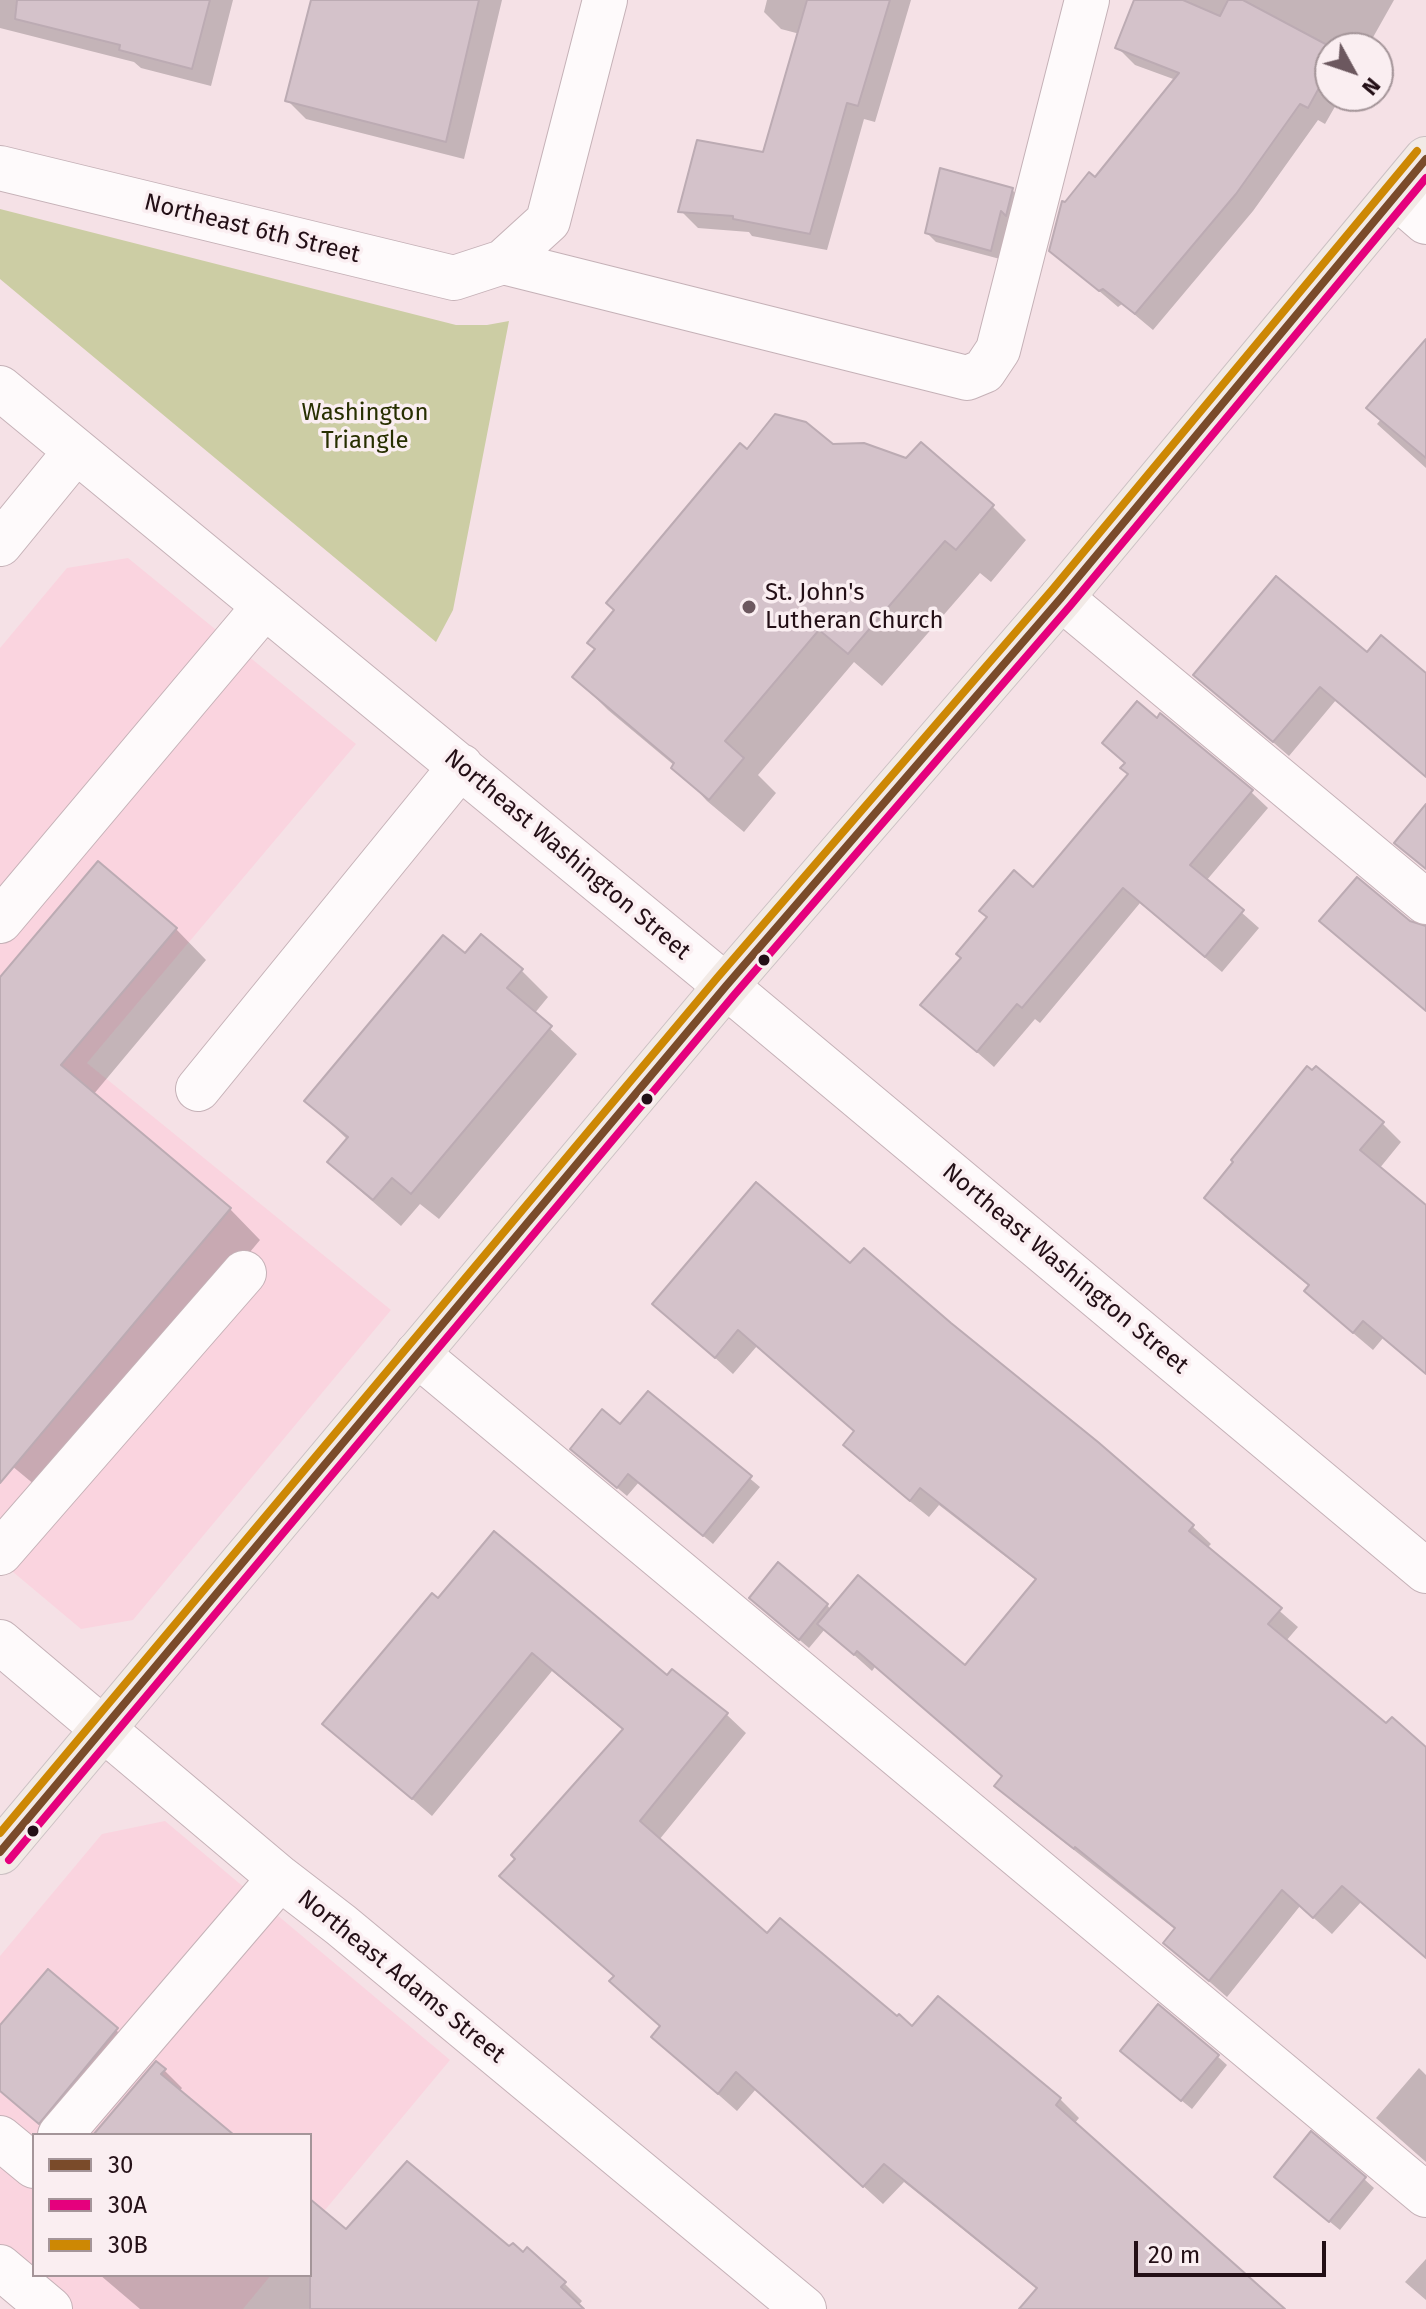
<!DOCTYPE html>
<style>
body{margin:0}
#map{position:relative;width:1426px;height:2309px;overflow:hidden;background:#f5e1e6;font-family:"Fira Sans",sans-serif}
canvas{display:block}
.legend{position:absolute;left:32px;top:2133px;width:280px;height:144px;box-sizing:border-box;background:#faeef1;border:2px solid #a49599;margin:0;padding:10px 14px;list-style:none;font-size:24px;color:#230f16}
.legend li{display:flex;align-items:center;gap:16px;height:40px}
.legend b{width:40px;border:2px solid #a49599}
.north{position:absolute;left:1314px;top:32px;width:80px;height:80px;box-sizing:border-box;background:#faeef1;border:2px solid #a49599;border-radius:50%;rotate:130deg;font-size:22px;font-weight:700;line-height:32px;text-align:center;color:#230f16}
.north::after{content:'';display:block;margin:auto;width:28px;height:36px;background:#6c585f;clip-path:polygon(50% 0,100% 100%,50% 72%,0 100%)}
.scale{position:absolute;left:1134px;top:2241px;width:192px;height:36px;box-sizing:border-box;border:4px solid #230f16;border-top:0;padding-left:10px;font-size:24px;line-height:28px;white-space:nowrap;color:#230f16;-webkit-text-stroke:6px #faeef1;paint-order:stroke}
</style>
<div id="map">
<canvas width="1426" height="2309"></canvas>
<ul class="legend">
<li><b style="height:10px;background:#7a4b2a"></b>30</li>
<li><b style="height:10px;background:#e5007d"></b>30A</li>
<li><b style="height:10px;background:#cd8804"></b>30B</li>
</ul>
<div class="north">N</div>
<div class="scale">20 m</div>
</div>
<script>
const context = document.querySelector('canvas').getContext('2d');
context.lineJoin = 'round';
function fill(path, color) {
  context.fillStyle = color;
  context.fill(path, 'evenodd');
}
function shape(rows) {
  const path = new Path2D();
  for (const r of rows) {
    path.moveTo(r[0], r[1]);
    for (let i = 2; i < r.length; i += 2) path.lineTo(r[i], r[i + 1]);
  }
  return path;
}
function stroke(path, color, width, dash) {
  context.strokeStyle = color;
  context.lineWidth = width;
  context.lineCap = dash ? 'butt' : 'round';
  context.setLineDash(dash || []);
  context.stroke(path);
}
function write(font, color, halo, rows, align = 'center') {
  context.font = font + ' "Fira Sans",sans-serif';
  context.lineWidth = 7;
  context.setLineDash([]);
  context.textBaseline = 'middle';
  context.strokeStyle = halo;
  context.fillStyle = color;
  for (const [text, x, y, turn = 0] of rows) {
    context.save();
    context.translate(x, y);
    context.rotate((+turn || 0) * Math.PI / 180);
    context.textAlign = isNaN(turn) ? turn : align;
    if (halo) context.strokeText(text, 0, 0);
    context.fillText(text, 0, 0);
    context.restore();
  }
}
fill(shape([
 [128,558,356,744,87,1063,391,1310,133,1620,81,1629,0,1561,0,648,67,568],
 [165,1821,450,2060,310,2228,310,2135,34,2135,34,2275,271,2275,243,2309,62,2309,0,2257,0,1956,102,1834]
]), '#fad4df');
fill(shape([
 [0,209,456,325,487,325,509,321,453,610,436,642,0,279]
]), '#cccda4');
fill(shape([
 [0,0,233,0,211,86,141,68,134,62,0,28],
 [313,0,502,0,464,159,306,119,287,100],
 [767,0,911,0,875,122,864,119,827,250,752,236,749,232,698,228,681,211,764,155,800,34,781,29,764,12],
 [1136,0,1394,0,1367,48,1330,48,1330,96,1341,96,1325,124,1318,120,1253,211,1153,330,1122,304,1118,307,1051,250,1066,204,1095,179,1176,80,1135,65,1117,47],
 [1012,190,1022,199,1000,259,936,242,927,233],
 [1426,365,1426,468,1377,424],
 [921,444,993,507,1026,540,991,582,980,573,882,686,854,662,758,775,776,793,744,832,707,801,675,766,608,710,575,677,747,451,833,446,906,460],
 [1195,675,1426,676,1426,746,1336,700,1289,756],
 [1104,743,1251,792,1268,808,1206,881,1259,928,1222,972,1140,903,1040,1023,1035,1019,994,1067,923,1005,1033,889,1130,775,1126,764],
 [176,929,206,960,93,1095,230,1209,260,1240,47,1495,0,1456,0,980],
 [465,956,521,970,548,997,534,1014,577,1054,439,1219,420,1204,401,1226,357,1188,330,1161,348,1140,307,1101],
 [1382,1123,1401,1142,1379,1169,1426,1208,1426,1374,1383,1338,1373,1350,1326,1310,1307,1291,1310,1287,1225,1217,1206,1198],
 [851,1266,950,1325,1097,1443,1193,1527,1211,1544,1207,1548,1298,1627,1286,1641,1386,1726,1426,1750,1426,1958,1361,1902,1332,1934,1300,1906,1227,1997,1165,1943,1176,1930,1014,1803,997,1786,1004,1777,875,1667,872,1671,825,1629,809,1648,761,1607,827,1605,831,1610,965,1667,1037,1581,939,1505,929,1517,863,1463,845,1445,856,1432,757,1346,733,1374,655,1304],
 [648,1393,760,1487,713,1544,639,1482,627,1496,582,1458,620,1427],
 [432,1596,667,1678,672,1672,727,1715,746,1733,659,1840,767,1936,912,2029,1060,2099,1079,2118,1074,2124,1281,2309,1024,2309,1038,2290,904,2182,883,2204,756,2089,737,2111,653,2037,661,2027,631,2000,615,1977,502,1876,624,1731,552,1671,432,1816,325,1724],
 [49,1971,126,2039,49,2131,0,2090,0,2028],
 [1217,2056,1227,2065,1192,2109,1132,2060],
 [1419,2068,1426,2075,1426,2162,1376,2118],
 [164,2070,182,2088,179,2092,231,2135,94,2135],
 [1364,2179,1374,2188,1340,2230,1286,2186],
 [310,2202,346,2232,510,2249,564,2283,582,2301,577,2307,580,2309,140,2309,100,2275,310,2275],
 [1426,2259,1426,2300,1405,2282]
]), '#0003');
const building = shape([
 [17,0,210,0,192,69,119,50,120,45,15,19,17,0],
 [311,0,479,0,446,142,285,101,311,0],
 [807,0,890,0,858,106,847,103,810,234,733,219,733,216,678,212,697,140,763,152,807,0],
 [1134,0,1183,0,1220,16,1228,0,1243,0,1333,48,1330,48,1330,68,1308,108,1300,104,1236,194,1135,314,1103,289,1099,291,1049,251,1062,201,1065,202,1089,172,1095,177,1179,73,1115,48,1134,0],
 [940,168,1013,188,1006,216,1001,211,991,251,925,233,940,168],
 [1426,339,1426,458,1366,408,1426,339],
 [775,414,806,422,833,444,864,443,906,458,921,442,994,505,956,550,945,541,848,654,819,630,725,741,744,758,709,800,671,768,674,763,572,677,595,649,587,643,614,610,606,603,740,443,747,449,775,414],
 [1276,576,1367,652,1381,635,1426,673,1426,777,1320,687,1273,742,1193,675,1276,576],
 [1137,701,1157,718,1160,713,1253,790,1190,865,1244,910,1205,957,1123,888,1022,1008,1017,1004,977,1052,920,1005,961,958,956,954,987,917,979,911,1014,870,1033,887,1128,774,1120,768,1125,763,1102,743,1137,701],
 [1426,804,1426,869,1394,843,1426,804],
 [98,861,177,928,61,1065,231,1208,0,1483,0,977,98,861],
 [1357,877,1410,921,1426,926,1426,1011,1319,921,1357,877],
 [481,934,523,969,507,988,552,1026,411,1194,392,1178,373,1200,327,1162,348,1137,304,1101,443,935,465,953,481,934],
 [1307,1066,1312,1070,1316,1066,1384,1122,1360,1150,1426,1205,1426,1374,1363,1321,1353,1333,1304,1291,1309,1285,1204,1198,1233,1162,1231,1160,1307,1066],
 [756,1182,850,1263,864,1248,951,1323,1098,1442,1194,1525,1189,1531,1282,1608,1268,1624,1386,1723,1392,1717,1426,1747,1426,1958,1342,1886,1313,1918,1282,1890,1209,1981,1163,1943,1175,1928,1075,1847,1074,1849,994,1786,1002,1776,857,1651,854,1655,817,1624,858,1575,965,1665,1036,1579,920,1488,910,1501,843,1445,854,1431,738,1330,715,1358,652,1304,756,1182],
 [648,1391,752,1476,703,1536,628,1474,617,1488,570,1449,602,1409,620,1424,648,1391],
 [494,1531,667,1675,672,1669,728,1713,640,1821,767,1933,780,1918,897,2016,899,2014,912,2026,938,1996,1061,2098,1056,2105,1285,2309,1019,2309,1037,2288,884,2164,863,2187,736,2072,718,2094,651,2037,660,2026,609,1981,614,1976,499,1876,515,1859,511,1855,623,1729,532,1653,412,1799,322,1724,432,1593,438,1598,494,1531],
 [778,1562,828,1604,799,1640,749,1598,778,1562],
 [48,1969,118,2028,39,2124,0,2091,0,2025,48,1969],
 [1158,2004,1219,2055,1181,2101,1120,2051,1158,2004],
 [156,2061,166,2069,161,2074,234,2135,93,2135,156,2061],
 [1311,2131,1366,2177,1329,2222,1274,2177,1311,2131],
 [407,2161,509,2246,513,2243,523,2252,527,2247,566,2282,561,2287,584,2309,310,2309,310,2199,346,2229,407,2161]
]);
fill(building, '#d4c2ca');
stroke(building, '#bcabb3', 2);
const minor = shape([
 [0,168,454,278,503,262,548,221,605,0],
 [1396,196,1426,222],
 [503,262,967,378,984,371,998,350,1087,0],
 [0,388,726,986,1426,1571],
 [0,544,76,451],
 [1061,598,1426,902],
 [0,921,265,606],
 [198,1089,461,766],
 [417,1354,1426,2195],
 [0,1553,244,1273],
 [0,1642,280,1878,341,1925,804,2309],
 [60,2135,280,1878],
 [0,2138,34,2166],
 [0,2267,50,2309]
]);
const major = shape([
 [0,1852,726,986,1061,598,1426,159]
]);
stroke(minor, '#c5b1b7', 46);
stroke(major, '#cbc0c3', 46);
stroke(minor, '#fefafb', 44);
stroke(major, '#f2eae6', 44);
stroke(shape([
 [0,1852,726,986,1061,598,1426,159]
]), '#7a4b2a', 8);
stroke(shape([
 [9,1860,735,994,1070,606,1426,178]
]), '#e5007d', 8);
stroke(shape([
 [0,1833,717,978,1052,590,1417,151]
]), '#cd8804', 8);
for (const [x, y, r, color] of [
 [749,607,8,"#6c585f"],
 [764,960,7,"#230f16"],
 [647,1099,7,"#230f16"],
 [33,1831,7,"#230f16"]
]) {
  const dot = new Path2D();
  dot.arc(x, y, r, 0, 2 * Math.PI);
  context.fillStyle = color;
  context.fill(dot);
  stroke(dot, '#faeef1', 3);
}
write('24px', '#230f16', '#faeef1', [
 ["Northeast 6th Street",252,229,14],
 ["Northeast Washington Street",567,855,40],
 ["Northeast Washington Street",1065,1269,40],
 ["Northeast Adams Street",401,1977,39]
]);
write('24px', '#272f00', '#faeef1', [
 ["Washington",365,413],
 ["Triangle",365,441]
]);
write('24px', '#230f16', '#faeef1', [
 ["St. John's",765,593],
 ["Lutheran Church",765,621]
], 'left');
</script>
